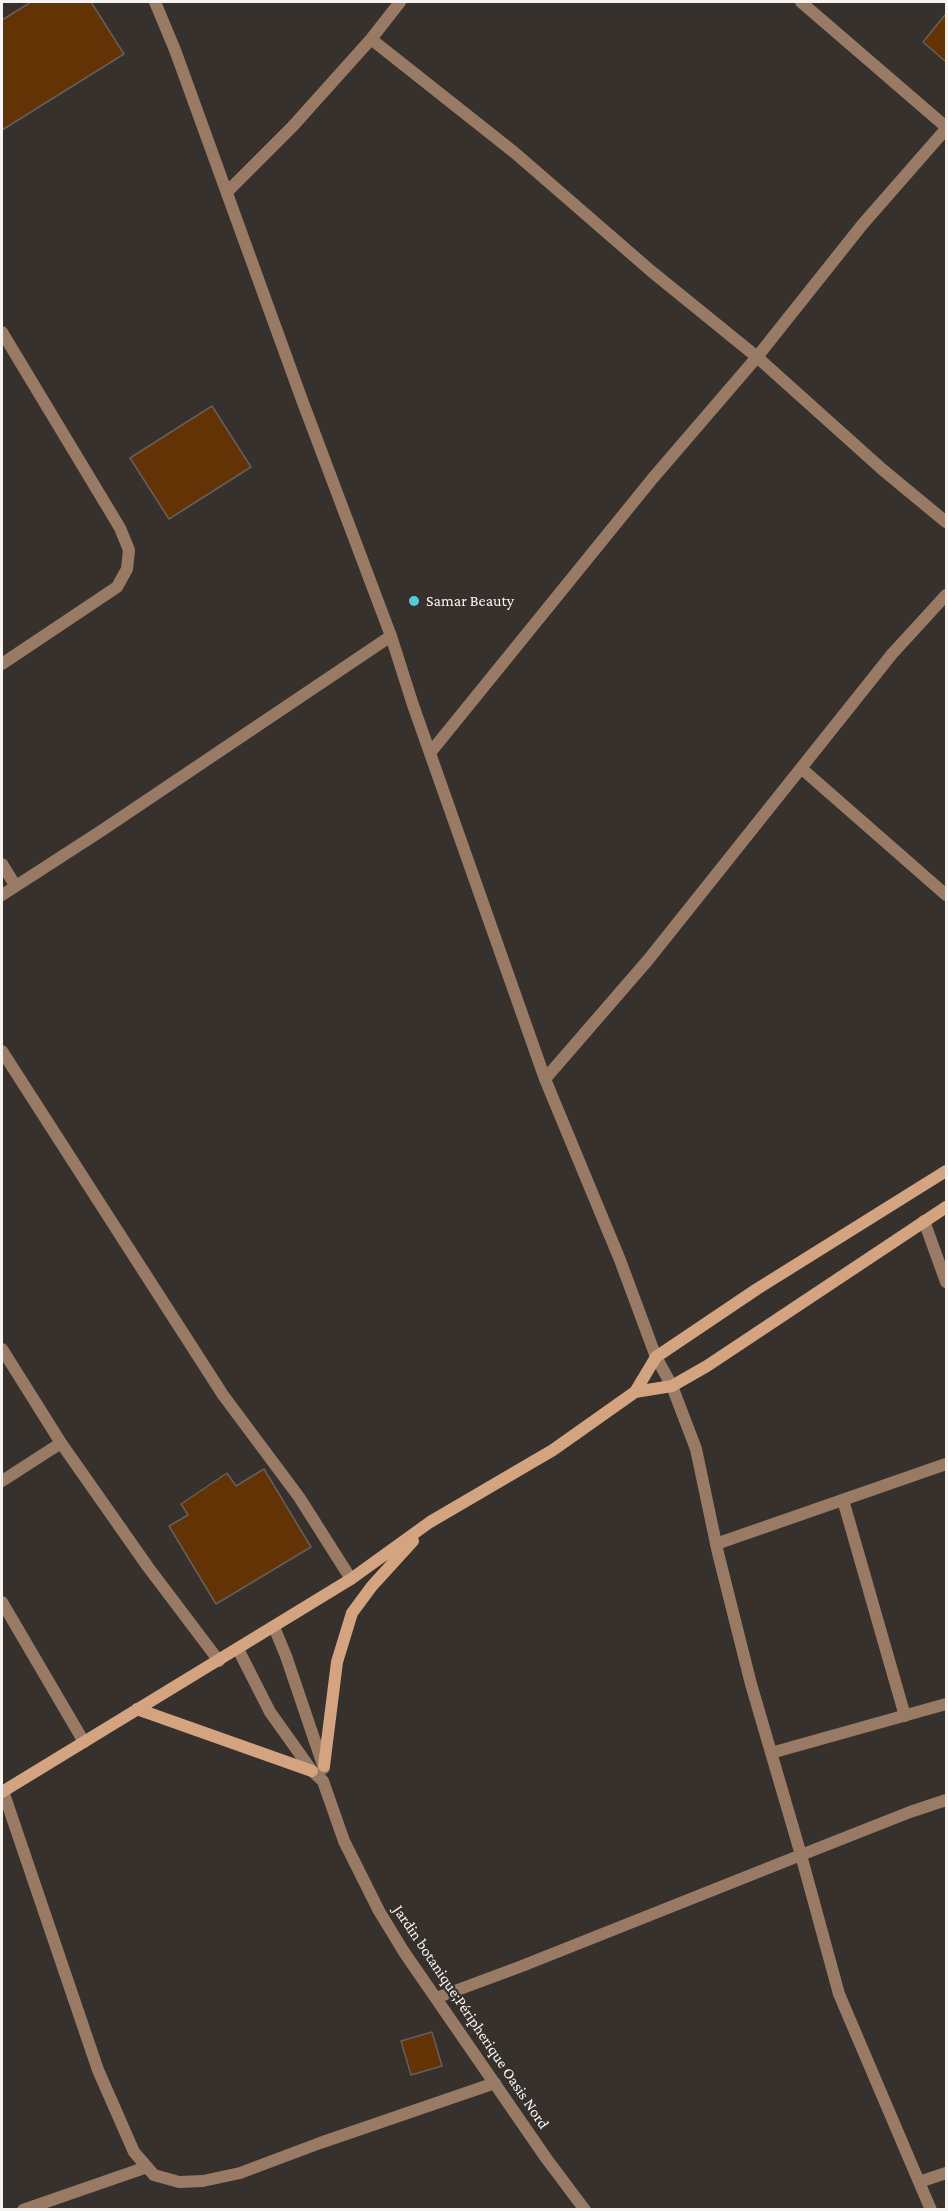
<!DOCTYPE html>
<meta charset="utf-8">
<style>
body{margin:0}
#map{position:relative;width:948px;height:2211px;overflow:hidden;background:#36312c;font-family:"Crimson Pro",serif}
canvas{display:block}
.frame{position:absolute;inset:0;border:3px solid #f6f3f0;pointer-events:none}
</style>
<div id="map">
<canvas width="948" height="2211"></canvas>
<div class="frame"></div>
</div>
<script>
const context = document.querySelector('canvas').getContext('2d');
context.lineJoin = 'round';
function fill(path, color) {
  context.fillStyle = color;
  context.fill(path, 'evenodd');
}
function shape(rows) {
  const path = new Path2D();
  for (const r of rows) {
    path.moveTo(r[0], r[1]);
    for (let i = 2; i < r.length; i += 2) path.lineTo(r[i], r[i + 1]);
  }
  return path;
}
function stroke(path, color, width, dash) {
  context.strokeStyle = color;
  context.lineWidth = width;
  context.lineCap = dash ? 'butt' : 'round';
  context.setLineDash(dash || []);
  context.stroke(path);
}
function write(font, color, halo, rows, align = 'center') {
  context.font = font + ' "Crimson Pro",serif';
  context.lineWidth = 4.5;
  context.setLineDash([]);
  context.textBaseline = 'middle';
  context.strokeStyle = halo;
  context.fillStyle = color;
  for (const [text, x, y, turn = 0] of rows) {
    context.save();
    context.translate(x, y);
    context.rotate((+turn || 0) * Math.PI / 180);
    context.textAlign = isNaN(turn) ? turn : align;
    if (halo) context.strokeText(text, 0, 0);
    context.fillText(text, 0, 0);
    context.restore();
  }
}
const building = shape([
 [31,2,91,2,124,54,2,130,2,20,31,2],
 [945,15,946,17,946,62,923,42,945,15],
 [212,406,251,467,169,519,130,458,212,406],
 [264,1469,311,1547,216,1604,169,1526,188,1515,181,1504,227,1473,236,1486,264,1469],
 [432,2032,442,2066,411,2075,401,2041,432,2032]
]);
fill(building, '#633305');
stroke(building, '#655f5a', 1.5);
stroke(shape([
 [155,2,175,50,302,400,391,636,413,705,545,1079,620,1260,656,1357,672,1386,696,1449,718,1553,751,1684,801,1855,522,1966,436,1998],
 [801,2,946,127],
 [371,39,515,153,651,271,757,357,883,470,946,522],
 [227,192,293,126,371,39,400,2],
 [2,332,120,528,129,550,127,569,117,587,2,664],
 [430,753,653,478,757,357,862,225,946,129],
 [801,768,946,895],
 [2,864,15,885],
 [2,895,101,831,391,636],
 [2,1051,223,1395,299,1497,351,1579],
 [545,1079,648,960,892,654,946,595],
 [924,1221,946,1282],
 [2,1349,61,1443,148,1567,219,1661],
 [2,1481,61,1443],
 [843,1500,905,1716],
 [716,1544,946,1464],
 [2,1602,84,1742],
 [274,1627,286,1656,324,1768],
 [238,1649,270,1712,312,1771,323,1781,344,1841,379,1911,404,1952,546,2158,585,2210],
 [771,1753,946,1704],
 [3,1791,98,2070,134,2152,154,2175,179,2182,203,2181,240,2173,320,2143,495,2083],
 [919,2182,946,2173],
 [23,2210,147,2167],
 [931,2210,839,1994,801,1855,910,1812,946,1800]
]), '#997b65', 12);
stroke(shape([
 [635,1392,656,1357,757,1289,946,1171],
 [137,1709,312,1771],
 [324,1766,337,1662,352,1613,372,1586,413,1541],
 [2,1792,351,1579,430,1522,553,1450,635,1392,672,1386,707,1366,946,1207]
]), '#d4a481', 12);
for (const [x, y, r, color] of [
 [414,601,6,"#53cbdb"]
]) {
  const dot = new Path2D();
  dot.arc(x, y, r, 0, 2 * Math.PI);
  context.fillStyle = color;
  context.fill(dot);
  stroke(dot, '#36312c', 2);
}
write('16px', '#f6f3f0', '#36312c', [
 ["Samar Beauty",426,601]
], 'left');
write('16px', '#f6f3f0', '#36312c', [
 ["Jardin botanique;Péripherique Oasis Nord",471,2017,56]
]);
</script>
